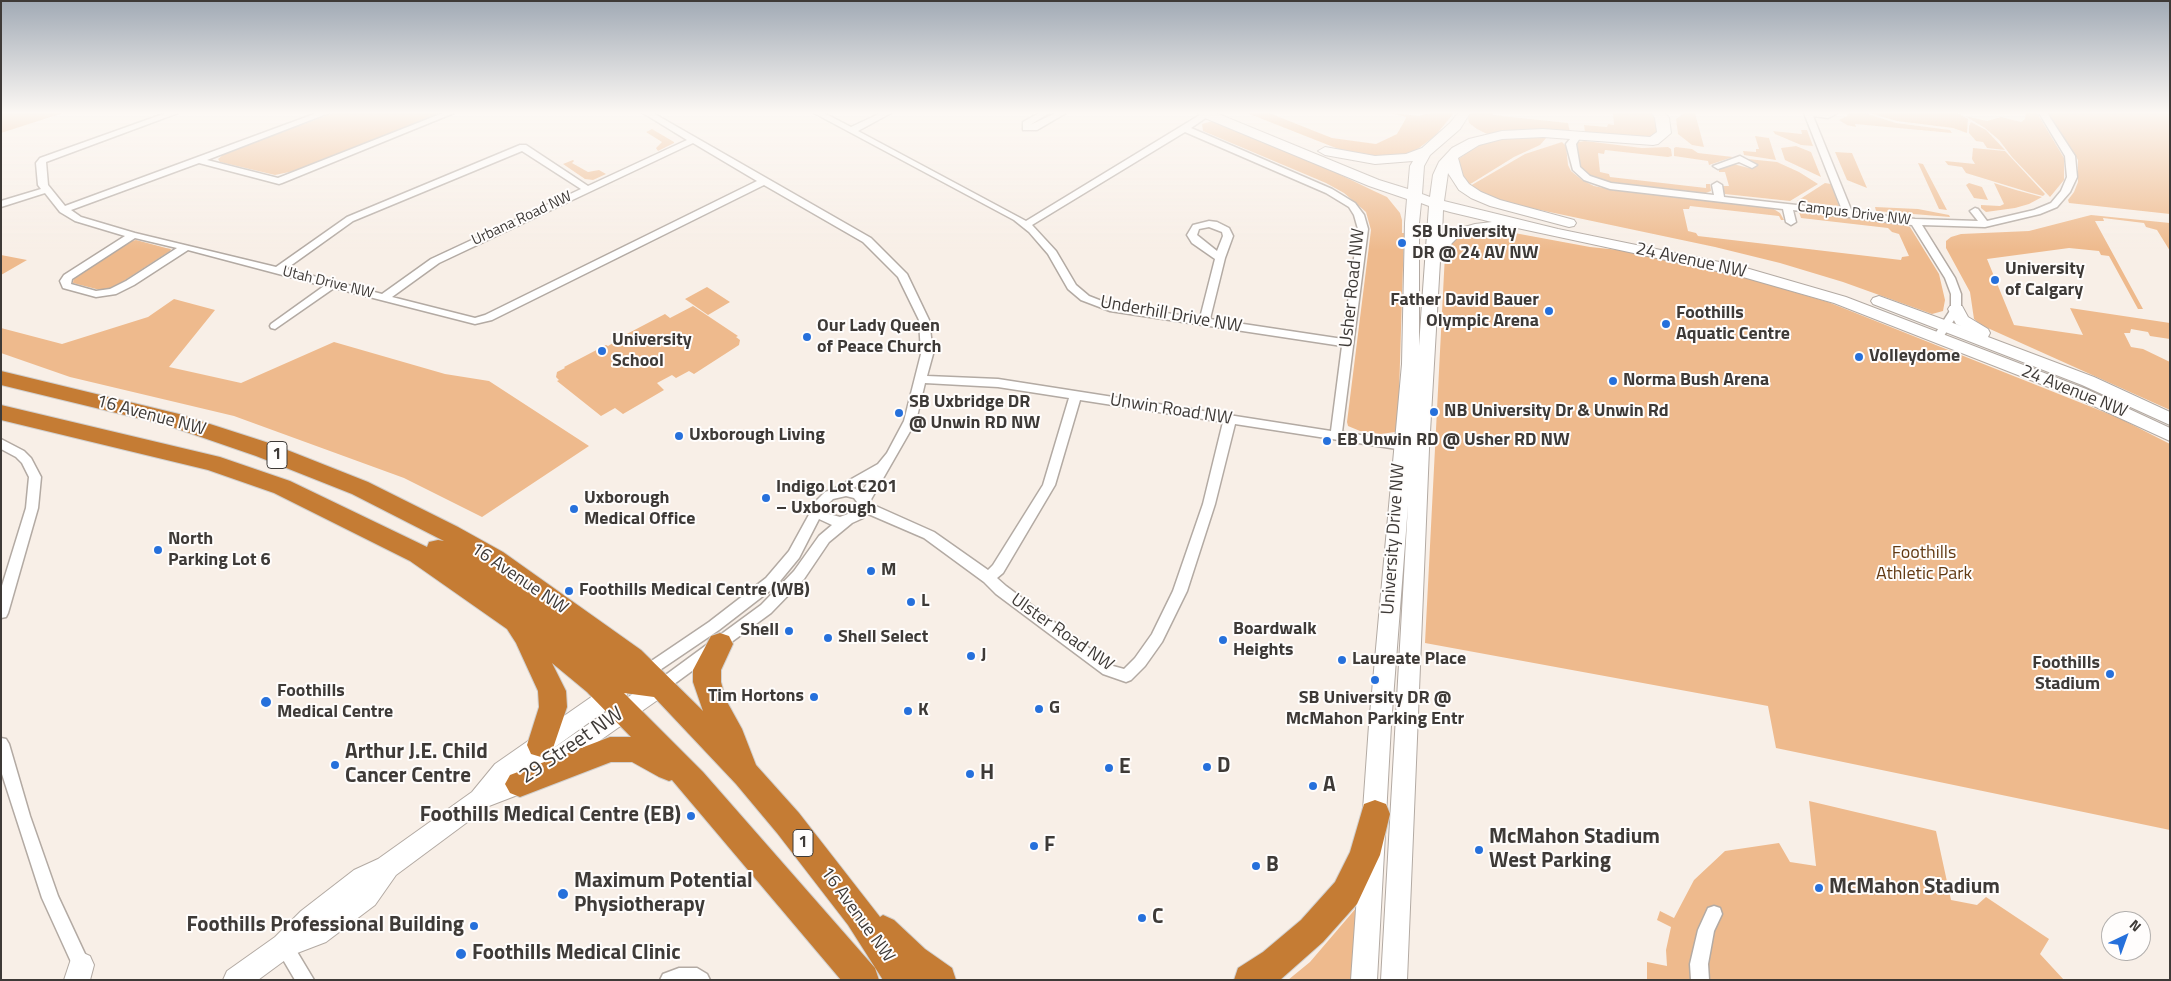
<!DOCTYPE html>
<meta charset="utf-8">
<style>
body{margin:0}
#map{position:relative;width:2171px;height:981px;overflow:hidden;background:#f8efe7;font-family:"Titillium Web",sans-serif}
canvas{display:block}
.frame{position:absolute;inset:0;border:2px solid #3e3a37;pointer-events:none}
.north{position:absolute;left:2101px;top:911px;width:50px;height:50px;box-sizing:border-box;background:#fffdfc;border:1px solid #b2afad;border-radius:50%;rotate:42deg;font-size:14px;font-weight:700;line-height:20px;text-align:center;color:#3e3a37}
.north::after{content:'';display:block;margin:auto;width:18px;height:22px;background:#2670db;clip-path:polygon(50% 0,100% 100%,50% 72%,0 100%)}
</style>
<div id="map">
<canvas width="2171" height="981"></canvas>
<div class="frame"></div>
<div class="north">N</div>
</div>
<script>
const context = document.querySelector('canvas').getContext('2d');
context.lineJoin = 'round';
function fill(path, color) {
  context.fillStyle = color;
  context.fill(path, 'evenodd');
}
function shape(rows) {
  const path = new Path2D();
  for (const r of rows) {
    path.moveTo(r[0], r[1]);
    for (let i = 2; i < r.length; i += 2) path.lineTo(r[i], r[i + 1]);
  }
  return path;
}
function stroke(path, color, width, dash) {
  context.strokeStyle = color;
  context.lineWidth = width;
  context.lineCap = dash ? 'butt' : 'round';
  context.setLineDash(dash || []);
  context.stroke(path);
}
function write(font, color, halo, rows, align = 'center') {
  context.font = font + ' "Titillium Web",sans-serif';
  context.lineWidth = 4;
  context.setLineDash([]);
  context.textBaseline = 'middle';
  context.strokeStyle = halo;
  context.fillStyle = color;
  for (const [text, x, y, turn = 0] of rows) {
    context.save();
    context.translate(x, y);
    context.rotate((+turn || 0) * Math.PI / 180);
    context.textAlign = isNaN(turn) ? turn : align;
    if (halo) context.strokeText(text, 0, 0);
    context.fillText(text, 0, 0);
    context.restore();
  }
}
fill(shape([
 [1,113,63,113,1,133],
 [333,113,443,113,294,171,275,175,220,162,218,159,224,154],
 [1467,113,1493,113,1493,115,1568,123,1570,132,1503,131,1487,134,1477,129,1469,123],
 [1613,113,1654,113,1657,117,1660,131,1651,138,1585,133,1584,125,1607,127,1608,124,1614,125],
 [1684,113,1695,113,1704,147,1692,145,1678,134,1676,119],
 [1849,113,1865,113,1896,123,1950,130,1952,133,1855,124,1856,127,1847,125,1839,120,1847,116],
 [2026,113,2037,113,2064,158,2064,180,2050,197,2012,157,1999,140,1985,128,1965,116,1987,121,2001,117,2021,122,2025,119],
 [2048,113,2170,113,2170,214,2069,203,2068,200,2074,192,2078,182,2078,160],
 [1213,121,1316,163,1374,191,1387,197,1400,213,1402,220,1402,233,1404,233,1398,426,1395,432,1381,434,1360,431,1348,426,1347,422,1371,230,1366,212,1344,193,1326,183,1203,131,1202,124],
 [1971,122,1986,130,2005,150,1987,148,1983,142,1976,141,1969,133,1969,126],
 [652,129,674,142,674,143,658,151,656,148,662,142,646,132],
 [1801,130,1807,130,1813,146,1801,145,1775,134,1773,131,1802,134],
 [1548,136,1540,145,1514,157,1472,183,1468,185,1463,179,1458,166,1459,160,1457,160,1479,144,1508,137],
 [1755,136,1769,138,1776,160,1744,155,1743,151,1756,152,1756,149,1759,149],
 [1585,141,1642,148,1668,147,1671,149,1672,156,1668,157,1605,150,1604,154,1598,153,1600,172,1609,174,1610,177,1706,188,1706,184,1710,184,1711,191,1703,194,1610,184,1597,179,1585,172,1579,165,1577,144,1578,142],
 [1562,142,1566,146,1568,165,1571,171,1582,180,1594,186,1613,190,1772,208,1780,213,1784,220,1781,220,1779,216,1690,206,1689,209,1683,209,1688,231,1696,233,1698,236,1901,260,1902,257,1909,256,1899,234,1892,232,1888,228,1801,218,1799,212,1896,222,1910,227,1939,274,1945,300,1943,311,1932,314,1843,282,1780,263,1715,247,1507,203,1494,199,1470,186,1525,154],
 [1796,146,1811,152,1821,177,1785,160,1781,148],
 [1676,147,1692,149,1698,153,1733,157,1709,165,1708,161,1674,156,1674,148],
 [1973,148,2005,151,2045,194,2043,196,2028,192,1966,173,1962,167,1948,165,1945,161,1975,164,1972,159],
 [1835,152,1852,153,1867,188,1847,180],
 [1748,159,1777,162,1799,172,1818,184,1790,201,1725,194,1723,192,1722,186,1729,186,1725,172,1719,172,1719,169,1733,164,1749,168,1756,165],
 [573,160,574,161,572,163,588,172,599,170,606,174,593,180,585,179,563,164],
 [1918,163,1923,164,1947,210,1939,209],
 [1825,183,1831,184,1839,206,1797,201],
 [1969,183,1982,187,1988,200,1974,198,1966,185],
 [1994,183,2016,190,2042,197,2029,204,2015,208,1986,212,1981,208,1981,205,2000,206,2004,204],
 [1875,207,1918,209,1949,215,1950,217,1876,211],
 [2091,215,2170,223,2170,251,2157,230,2146,227,2144,223,2103,218,2104,221,2095,221,2143,309,2138,309,2109,256,2101,255,2099,251,2069,248,1987,259,2014,325,2083,335,2070,308,2170,323,2170,339,2150,336,2148,332,2131,329,2130,333,2124,333,2131,347,2143,349,2170,362,2170,410,1981,325,1974,319,1970,292,1946,248,1946,241,1951,237,1961,234,2029,231],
 [1509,232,1590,247,1619,250,1746,278,1828,302,2119,418,2170,444,2170,830,1776,748,1768,706,1425,643,1445,254,1449,246,1459,237],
 [136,240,166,248,171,249,170,251,113,288,100,290,73,283,74,276,128,242],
 [1,255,27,260,1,275],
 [707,287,730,302,708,315,685,299],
 [174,299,215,310,169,367,241,383,334,342,445,374,489,381,589,446,482,517,404,478,234,416,70,377,1,353,1,328,62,344,148,317],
 [693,306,738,336,736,337,740,340,739,345,694,374,689,371,676,378,672,375,657,383,664,390,623,414,615,408,601,416,557,381,559,380,556,377,557,372,565,368,564,367,606,345,608,346,618,340,624,344,629,341,623,336,665,314,670,318],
 [1809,801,1936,831,1951,900,1977,905,1986,897,2049,939,2040,954,2064,980,1647,980,1647,962,1667,966,1666,950,1671,927,1657,920,1660,911,1674,918,1694,880,1725,851,1779,843,1790,862,1816,866],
 [1357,907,1356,980,1288,980,1310,962]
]), '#eeba8d');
fill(shape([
 [1247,113,1269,113,1332,138,1376,144,1397,134,1405,120,1406,117,1391,113,1419,116,1431,113,1454,113,1435,136,1415,151,1403,155,1384,157,1346,152],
 [1869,113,1957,113,1968,119,1967,133,1953,128,1897,121]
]), '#f0b37f');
const street = shape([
 [166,113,178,113,46,162,48,185,65,206,317,113,329,113,207,160,278,178,443,113,454,113,282,183,279,184,199,163,71,210,81,217,135,233,276,267,347,217,520,145,526,145,588,186,687,140,643,113,653,113,871,238,907,274,929,320,933,354,927,376,998,379,1331,431,1342,346,1110,311,1081,300,1068,289,1048,254,1029,232,1014,220,814,113,824,113,851,127,881,113,891,113,858,131,1026,221,1203,113,1213,113,1191,128,1332,189,1355,203,1364,215,1368,229,1342,432,1410,443,1416,447,1410,451,1235,424,1215,504,1187,591,1162,642,1145,666,1131,680,1126,682,1103,674,996,594,984,582,924,538,866,513,863,518,852,523,829,542,804,579,771,613,666,690,661,692,656,690,654,686,656,682,761,605,794,571,819,536,832,525,819,519,799,558,776,586,719,630,651,676,646,678,641,676,639,672,641,668,709,622,766,578,789,551,817,500,825,492,832,490,878,464,887,453,904,421,921,354,919,320,898,277,863,242,764,185,492,320,475,324,334,288,275,329,271,328,270,326,271,324,324,286,188,250,134,285,116,294,96,297,63,288,60,281,64,275,125,236,75,221,60,212,45,193,1,207,1,201,41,189,38,185,36,163,40,158,166,113],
 [1185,132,1326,193,1349,207,1354,215,1358,229,1343,339,1210,319,1225,258,1233,236,1229,228,1217,222,1209,221,1193,225,1187,235,1192,243,1215,259,1200,318,1112,305,1089,296,1076,285,1056,251,1032,225,1185,132],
 [693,143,757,181,485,315,475,318,392,297,439,263,693,143],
 [522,151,581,189,431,259,382,294,286,269,353,221,522,151],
 [1209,227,1222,232,1223,236,1217,251,1197,235,1199,229,1209,227],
 [135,238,177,248,126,281,110,289,96,291,71,284,72,279,135,238],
 [925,383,998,387,1069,398,1043,485,993,565,988,570,934,532,869,503,916,421,925,383],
 [1080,400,1223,422,1203,504,1173,591,1152,634,1135,658,1124,669,1113,666,1006,586,997,578,1003,573,1055,485,1080,400],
 [869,480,862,492,853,488,869,480],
 [846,496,854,498,857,502,853,512,840,517,829,514,826,506,833,499,846,496],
 [1039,113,1049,113,1030,125,1056,113,1066,113,1037,130,1023,130,1023,122,1039,113],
 [1804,113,1838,113,1828,118,1813,116,1852,212,1915,219,1978,221,1970,211,1975,208,1978,209,1987,221,2034,210,2051,203,2061,191,2067,177,2065,156,2039,113,2047,113,2075,156,2077,177,2070,192,2057,207,2040,214,1985,227,1922,225,1955,278,1961,294,1961,309,1942,339,1938,340,1933,337,1951,309,1951,294,1945,278,1912,225,1793,210,1796,222,1791,225,1786,222,1783,209,1610,189,1584,180,1573,170,1566,144,1575,133,1581,133,1582,135,1576,144,1580,167,1590,176,1611,183,1714,195,1712,185,1717,182,1722,185,1724,197,1842,210,1804,113],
 [1740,156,1757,165,1752,168,1739,162,1718,169,1713,166,1740,156],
 [1,439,24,451,31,458,41,477,38,508,8,613,6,617,1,618,1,589,26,508,29,477,22,463,16,457,1,449,1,439],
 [1,738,6,739,9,744,30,816,58,896,92,969,89,975,83,978,77,975,42,898,1,771,1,738],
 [1714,906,1720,908,1722,914,1714,931,1708,964,1709,980,1691,980,1690,964,1698,930,1708,908,1714,906],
 [284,938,290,940,314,980,295,980,275,946,278,940,284,938],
 [679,968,697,968,707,974,710,980,660,980,663,974,679,968]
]);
const secondary = shape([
 [1198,113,1216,113,1379,180,1408,189,1410,166,1413,161,1375,164,1325,155,1318,151,1325,147,1375,156,1406,154,1422,148,1450,123,1458,113,1470,113,1460,129,1430,155,1424,166,1422,194,1430,197,1433,175,1439,162,1452,148,1469,139,1502,131,1543,129,1650,137,1657,132,1655,118,1652,113,1665,113,1669,118,1671,133,1658,144,1653,145,1543,137,1502,139,1479,145,1458,158,1463,176,1469,184,1481,192,1500,200,1574,220,1576,223,1574,226,1569,227,1490,206,1471,198,1459,190,1448,173,1444,201,1558,229,1739,266,1846,297,2086,389,2170,428,2170,441,2074,397,1834,303,1736,275,1508,226,1506,229,1501,230,1481,231,1457,238,1452,243,1440,261,1429,449,1407,980,1381,980,1408,505,1391,725,1377,980,1351,980,1369,725,1402,364,1405,223,1407,199,1369,186,1200,116,1198,113],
 [1421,203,1429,206,1419,346,1419,223,1421,203],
 [1443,210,1450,212,1492,222,1475,224,1447,232,1442,236,1443,210],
 [1879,296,1961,326,1956,324,1948,309,1950,306,1962,306,1968,317,1988,329,1990,333,1988,337,2094,377,2170,412,2170,425,2082,385,1873,304,1871,301,1873,298,1879,296],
 [661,677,669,680,672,686,669,692,528,791,489,806,396,875,375,905,326,942,292,955,258,980,223,980,227,971,275,937,301,911,354,870,378,859,472,792,495,764,610,684,618,681,626,684,629,690,626,696,548,752,653,680,661,677],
 [81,952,90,956,94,965,90,980,64,980,72,956,81,952]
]);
const highway = shape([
 [1,371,179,414,272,444,368,482,458,527,503,552,641,650,703,711,693,682,693,670,711,636,720,633,729,636,733,644,721,670,721,682,726,700,742,729,756,765,799,813,880,917,883,915,894,920,925,949,952,968,956,980,883,980,848,925,777,833,736,784,654,697,624,693,703,772,875,968,879,980,841,980,672,780,669,781,659,777,632,762,611,762,520,797,510,793,505,784,510,775,610,737,631,737,587,692,552,663,566,691,567,707,551,754,541,757,531,754,527,745,539,707,538,691,516,643,507,629,410,561,274,493,208,470,1,420,1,405,220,457,290,481,427,547,429,542,438,540,444,541,352,494,256,456,166,425,1,385,1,371],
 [1375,800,1386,804,1390,814,1380,855,1357,904,1323,942,1280,980,1234,980,1238,968,1263,952,1301,920,1335,882,1350,852,1364,804,1375,800]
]);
stroke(street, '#b3aaa3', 3);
stroke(secondary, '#b3aaa3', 2);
stroke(highway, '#d1d0cf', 2);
fill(street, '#fff');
fill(secondary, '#fff');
fill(highway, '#c57c34');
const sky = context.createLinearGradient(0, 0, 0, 250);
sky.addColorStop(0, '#a1aab5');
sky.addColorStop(0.45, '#fcf8f4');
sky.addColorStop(1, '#fcf8f400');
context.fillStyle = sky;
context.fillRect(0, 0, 2171, 250);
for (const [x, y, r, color] of [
 [1402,243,5,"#2670db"],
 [1995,280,5,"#2670db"],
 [1549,311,5,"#2670db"],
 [1666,324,5,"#2670db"],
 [807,337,5,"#2670db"],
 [602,351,5,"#2670db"],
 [1859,357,5,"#2670db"],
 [1613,381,5,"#2670db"],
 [1434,412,5,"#2670db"],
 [899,413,5,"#2670db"],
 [679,436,5,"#2670db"],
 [1327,441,5,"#2670db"],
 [766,498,5,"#2670db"],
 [574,509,5,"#2670db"],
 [158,550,5,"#2670db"],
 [871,571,5,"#2670db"],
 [569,591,5,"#2670db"],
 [911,602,5,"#2670db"],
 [789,631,5,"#2670db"],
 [828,638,5,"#2670db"],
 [1223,640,5,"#2670db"],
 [971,656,5,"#2670db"],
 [1342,660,5,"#2670db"],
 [2110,674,5,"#2670db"],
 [1375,680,5,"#2670db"],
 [814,697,5,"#2670db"],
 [266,702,6,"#2670db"],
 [1039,709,5,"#2670db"],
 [908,711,5,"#2670db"],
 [335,765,5,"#2670db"],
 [1207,767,5,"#2670db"],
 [1109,768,5,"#2670db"],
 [970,774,5,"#2670db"],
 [1313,786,5,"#2670db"],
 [691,816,5,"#2670db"],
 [1034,846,5,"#2670db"],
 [1479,850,5,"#2670db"],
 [1256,866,5,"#2670db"],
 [1819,888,5,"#2670db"],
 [563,894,6,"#2670db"],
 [1142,918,5,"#2670db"],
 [474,926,5,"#2670db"],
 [461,954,6,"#2670db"]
]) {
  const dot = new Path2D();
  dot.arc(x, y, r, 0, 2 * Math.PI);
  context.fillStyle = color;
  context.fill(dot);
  stroke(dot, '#fffdfc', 2);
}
write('15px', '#3e3a37', '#fffdfc', [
 ["Campus Drive NW",1854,214,7],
 ["Urbana Road NW",522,219,-25],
 ["Utah Drive NW",328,283,14]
]);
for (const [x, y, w] of [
 [277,455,20],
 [803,843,20]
]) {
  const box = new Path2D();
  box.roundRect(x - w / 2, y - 13.5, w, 27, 4);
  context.fillStyle = '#fffdfc';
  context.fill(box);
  stroke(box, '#3e3a37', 1);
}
write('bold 16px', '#3e3a37', null, [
 ["1",277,455],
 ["1",803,843]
]);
write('bold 18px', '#3e3a37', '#fffdfc', [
 ["SB University",1412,233],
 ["DR @ 24 AV NW",1412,254],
 ["University",2005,270],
 ["of Calgary",2005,291],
 ["Father David Bauer",1539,301,"right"],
 ["Olympic Arena",1539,322,"right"],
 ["Foothills",1676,314],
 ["Aquatic Centre",1676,335],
 ["Our Lady Queen",817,327],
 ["of Peace Church",817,348],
 ["University",612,341],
 ["School",612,362],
 ["Volleydome",1869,357],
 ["Norma Bush Arena",1623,381],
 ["SB Uxbridge DR",909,403],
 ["@ Unwin RD NW",909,424],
 ["NB University Dr & Unwin Rd",1444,412],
 ["Uxborough Living",689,436],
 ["EB Unwin RD @ Usher RD NW",1337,441],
 ["Indigo Lot C201",776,488],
 ["– Uxborough",776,509],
 ["Uxborough",584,499],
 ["Medical Office",584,520],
 ["North",168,540],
 ["Parking Lot 6",168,561],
 ["M",881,571],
 ["Foothills Medical Centre (WB)",579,591],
 ["L",921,602],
 ["Boardwalk",1233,630],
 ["Heights",1233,651],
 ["Shell",779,631,"right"],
 ["Shell Select",838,638],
 ["J",981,656],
 ["Laureate Place",1352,660],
 ["Foothills",2100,664,"right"],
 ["Stadium",2100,685,"right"],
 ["Foothills",277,692],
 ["Medical Centre",277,713],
 ["Tim Hortons",804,697,"right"],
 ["SB University DR @",1375,699,"center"],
 ["McMahon Parking Entr",1375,720,"center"],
 ["G",1049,709],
 ["K",918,711]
], 'left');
write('18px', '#3e3a37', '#fffdfc', [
 ["24 Avenue NW",1691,261,12],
 ["Usher Road NW",1353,288,-84],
 ["Underhill Drive NW",1171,315,10],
 ["24 Avenue NW",2074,392,22],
 ["Unwin Road NW",1171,410,9],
 ["16 Avenue NW",151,416,15],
 ["University Drive NW",1394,539,-86],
 ["16 Avenue NW",519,579,34],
 ["Ulster Road NW",1062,633,35],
 ["16 Avenue NW",857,915,54]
]);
write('18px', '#623a13', '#fffdfc', [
 ["Foothills",1924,554],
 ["Athletic Park",1924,575]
]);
write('21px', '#3e3a37', '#fffdfc', [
 ["29 Street NW",572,746,-34]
]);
write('bold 21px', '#3e3a37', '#fffdfc', [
 ["Arthur J.E. Child",345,753],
 ["Cancer Centre",345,777],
 ["D",1217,767],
 ["E",1119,768],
 ["H",980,774],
 ["A",1323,786],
 ["Foothills Medical Centre (EB)",681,816,"right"],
 ["McMahon Stadium",1489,838],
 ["West Parking",1489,862],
 ["F",1044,846],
 ["B",1266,866],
 ["Maximum Potential",574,882],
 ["Physiotherapy",574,906],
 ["McMahon Stadium",1829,888],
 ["C",1152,918],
 ["Foothills Professional Building",464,926,"right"],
 ["Foothills Medical Clinic",472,954]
], 'left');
</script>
